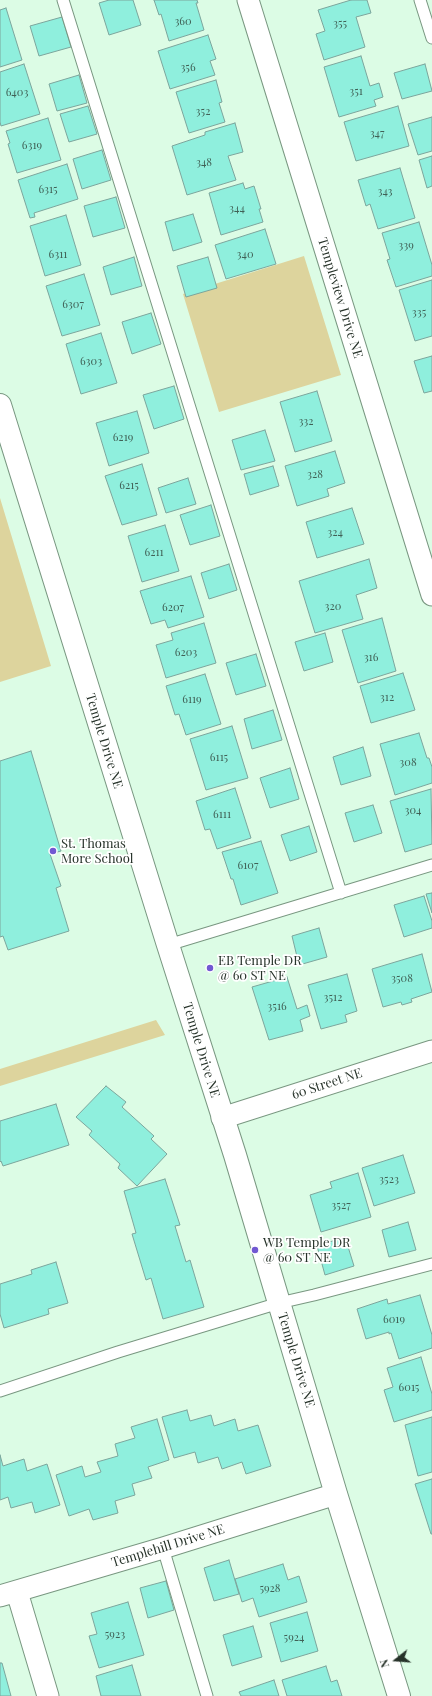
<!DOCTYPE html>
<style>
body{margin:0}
#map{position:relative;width:432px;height:1696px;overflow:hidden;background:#dcfce5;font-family:"Playfair Display",serif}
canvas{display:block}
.north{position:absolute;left:376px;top:1640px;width:40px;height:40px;-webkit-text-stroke:3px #fff;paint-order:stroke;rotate:253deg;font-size:11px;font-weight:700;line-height:16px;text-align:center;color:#263229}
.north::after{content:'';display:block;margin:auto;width:14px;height:18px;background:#263229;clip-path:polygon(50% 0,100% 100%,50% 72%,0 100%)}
</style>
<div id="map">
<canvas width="432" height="1696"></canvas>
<div class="north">N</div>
</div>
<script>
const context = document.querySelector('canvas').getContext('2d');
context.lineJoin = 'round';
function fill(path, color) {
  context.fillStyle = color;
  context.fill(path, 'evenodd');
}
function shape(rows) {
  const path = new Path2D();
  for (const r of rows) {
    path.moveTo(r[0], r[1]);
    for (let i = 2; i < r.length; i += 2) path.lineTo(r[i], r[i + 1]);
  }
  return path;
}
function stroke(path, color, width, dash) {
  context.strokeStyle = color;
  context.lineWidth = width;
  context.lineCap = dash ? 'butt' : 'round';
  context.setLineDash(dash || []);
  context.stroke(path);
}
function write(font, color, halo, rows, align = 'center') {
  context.font = font + ' "Playfair Display",serif';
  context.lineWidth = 3.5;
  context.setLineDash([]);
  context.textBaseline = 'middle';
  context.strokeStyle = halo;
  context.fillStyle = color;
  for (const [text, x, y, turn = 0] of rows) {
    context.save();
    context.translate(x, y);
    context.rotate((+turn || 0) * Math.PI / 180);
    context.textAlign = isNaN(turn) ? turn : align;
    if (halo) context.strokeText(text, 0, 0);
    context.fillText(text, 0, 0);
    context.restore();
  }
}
fill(shape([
 [304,256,341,375,219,412,183,294],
 [0,498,51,666,0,682],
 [156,1020,165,1035,0,1086,0,1069]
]), '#ddd49d');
const building = shape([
 [109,0,133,0,141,25,109,35,99,3,109,0],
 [154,0,197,0,198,3,196,3,204,30,169,41,161,14,159,15,154,0],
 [351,0,367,0,371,13,356,17,365,47,324,60,316,34,325,31,318,10,351,0],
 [6,8,22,60,0,67,0,10,6,8],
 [62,17,71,47,39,56,30,26,62,17],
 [208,35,216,59,210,61,215,75,170,89,158,51,208,35],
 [361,56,370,86,379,83,383,97,374,100,376,106,339,117,324,67,361,56],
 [24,64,40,114,1,126,0,122,0,72,24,64],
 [425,64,432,91,402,99,394,73,425,64],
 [79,75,87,103,57,111,49,84,79,75],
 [216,80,222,102,219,103,225,122,189,133,176,92,216,80],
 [88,106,97,134,69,142,60,114,88,106],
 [398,106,409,146,356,161,344,122,398,106],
 [432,117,432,151,418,155,408,124,432,117],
 [48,118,61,160,17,173,8,144,10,143,6,131,48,118],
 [235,123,243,152,228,156,236,180,187,195,172,146,205,135,205,132,235,123],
 [102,150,111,180,82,189,73,159,102,150],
 [432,156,432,186,427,188,419,160,432,156],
 [67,164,78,199,34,213,35,217,30,218,18,180,67,164],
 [400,168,415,218,378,229,370,204,366,206,358,180,400,168],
 [243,183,245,189,254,186,261,209,259,209,263,222,221,235,209,193,243,183],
 [116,197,125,228,93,237,84,206,116,197],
 [193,214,202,242,173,251,165,222,193,214],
 [66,215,81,265,45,276,30,226,66,215],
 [419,222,432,265,432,276,396,287,387,260,390,259,382,233,419,222],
 [265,229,276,264,226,279,215,245,265,229],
 [134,257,142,286,111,295,103,267,134,257],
 [208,257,217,288,186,297,177,266,208,257],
 [84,274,100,325,62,336,46,286,84,274],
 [432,280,432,336,415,341,399,290,432,280],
 [151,313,161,344,132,354,122,322,151,313],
 [101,333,117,383,81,394,66,344,101,333],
 [432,356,432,391,424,393,414,361,432,356],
 [174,386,184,419,154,429,143,395,174,386],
 [317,391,332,441,295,452,280,402,317,391],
 [137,411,149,453,109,466,96,423,137,411],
 [265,430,275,461,241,470,232,440,265,430],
 [335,451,345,483,327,489,329,496,297,506,285,466,335,451],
 [142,464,157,515,122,525,105,476,142,464],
 [273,466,279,486,250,495,244,474,273,466],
 [188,478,196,504,166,513,158,488,188,478],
 [211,505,220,536,190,545,180,515,211,505],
 [352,508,364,544,317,558,306,522,352,508],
 [165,525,179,571,142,582,128,536,165,525],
 [369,559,377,588,356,595,363,619,315,633,299,581,369,559],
 [229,564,237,590,209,599,201,573,229,564],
 [191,576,204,617,168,628,165,620,151,624,140,591,191,576],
 [382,618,396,671,358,683,342,630,382,618],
 [204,623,216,663,166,678,156,645,173,640,171,633,204,623],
 [325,633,333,662,304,671,295,642,325,633],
 [256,654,266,686,236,695,226,663,256,654],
 [403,673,415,710,371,723,360,686,403,673],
 [205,674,221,724,186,735,179,714,175,715,166,686,205,674],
 [273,710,282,740,252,749,244,719,273,710],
 [232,726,248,778,206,790,190,739,232,726],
 [419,733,427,758,429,758,432,767,432,783,395,795,380,744,419,733],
 [363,747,371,776,341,785,333,757,363,747],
 [31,751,61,851,50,854,61,886,56,888,69,931,8,950,3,936,0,937,0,761,31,751],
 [290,768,299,799,270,808,260,778,290,768],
 [235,788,251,838,217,849,210,829,205,830,196,801,235,788],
 [431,789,432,844,405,852,390,801,431,789],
 [373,805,382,833,354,842,345,813,373,805],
 [309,826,317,852,290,861,281,835,309,826],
 [261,841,278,893,241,905,233,879,231,879,222,852,261,841],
 [432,893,432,913,426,894,432,893],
 [424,896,432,921,432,928,404,937,394,905,424,896],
 [319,928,327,957,299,965,292,936,319,928],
 [422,954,432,992,411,999,412,1002,402,1005,401,1002,383,1007,372,969,422,954],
 [347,974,357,1011,345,1015,347,1022,321,1029,308,985,347,974],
 [287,977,297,1009,307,1005,310,1016,300,1020,303,1031,269,1040,252,987,287,977],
 [106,1086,126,1102,122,1107,154,1136,151,1139,167,1154,137,1186,118,1168,120,1164,89,1135,92,1131,76,1117,106,1086],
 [56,1104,69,1145,3,1166,1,1161,0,1162,0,1121,56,1104],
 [403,1155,415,1193,374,1206,362,1168,403,1155],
 [358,1173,371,1217,321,1232,310,1195,332,1188,330,1182,358,1173],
 [165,1179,180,1225,175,1226,186,1262,190,1260,204,1307,163,1319,151,1278,146,1280,132,1234,136,1233,124,1191,165,1179],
 [408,1222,416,1250,389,1257,382,1230,408,1222],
 [345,1237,354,1266,325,1275,317,1246,345,1237],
 [56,1262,68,1303,48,1309,49,1314,4,1328,0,1314,0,1284,32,1274,31,1270,56,1262],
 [420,1295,432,1335,432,1348,399,1359,391,1333,389,1334,389,1332,366,1339,357,1309,387,1299,388,1304,420,1295],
 [421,1357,432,1394,432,1410,394,1422,384,1390,393,1387,387,1368,421,1357],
 [187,1410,190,1421,211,1415,214,1426,235,1419,238,1431,258,1425,271,1466,246,1474,242,1462,222,1469,218,1457,198,1463,195,1452,174,1458,162,1417,187,1410],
 [432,1417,432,1472,418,1476,405,1425,432,1417],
 [157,1419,169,1460,148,1467,152,1478,132,1484,135,1495,115,1501,118,1513,93,1520,89,1509,69,1516,56,1475,82,1466,85,1477,101,1472,97,1462,118,1456,115,1444,135,1438,131,1427,157,1419],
 [0,1455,3,1466,24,1459,27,1471,47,1464,60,1505,35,1513,32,1502,11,1508,8,1497,0,1500,0,1455],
 [432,1479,432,1534,431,1534,415,1484,432,1479],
 [229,1560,239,1594,214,1601,204,1568,229,1560],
 [283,1564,288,1580,299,1576,307,1602,259,1617,253,1598,242,1602,235,1579,283,1564],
 [166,1581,174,1610,148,1618,140,1588,166,1581],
 [128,1602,144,1655,99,1668,89,1636,97,1634,91,1613,128,1602],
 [307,1612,318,1651,281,1662,270,1623,307,1612],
 [253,1626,262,1657,232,1666,223,1635,253,1626],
 [0,1663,2,1663,11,1696,0,1696,0,1663],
 [132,1665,141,1696,101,1696,96,1676,132,1665],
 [326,1666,331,1682,337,1680,342,1696,287,1696,282,1680,326,1666],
 [274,1680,279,1696,241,1696,239,1692,274,1680]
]);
fill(building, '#8fefdd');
stroke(building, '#7ca59c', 1);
const lane = shape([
 [63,0,341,893],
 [420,0,432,38],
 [168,945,432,865],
 [0,1391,118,1352,279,1303,314,1295,432,1264],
 [163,1548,207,1696]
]);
const street = shape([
 [248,0,432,595],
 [222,1118,432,1051],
 [17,1592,48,1696],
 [0,1596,163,1548,336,1494]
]);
const secondary = shape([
 [0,405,168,945,235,1155,336,1494,399,1696]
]);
stroke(lane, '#799781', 13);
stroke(street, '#799781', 23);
stroke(secondary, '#799781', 24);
stroke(lane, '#fff', 11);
stroke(street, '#fff', 21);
stroke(secondary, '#fff', 22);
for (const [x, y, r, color] of [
 [53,851,4,"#7158d2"],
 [210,968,4,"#7158d2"],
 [255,1250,4,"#7158d2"]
]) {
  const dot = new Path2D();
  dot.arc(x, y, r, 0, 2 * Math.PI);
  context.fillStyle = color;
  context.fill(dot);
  stroke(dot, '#fff', 1.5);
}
write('11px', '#406156', null, [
 ["360",183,22],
 ["355",340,24],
 ["356",188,68],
 ["351",356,92],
 ["6403",17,93],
 ["352",203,112],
 ["347",377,134],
 ["6319",32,146],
 ["348",204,163],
 ["6315",48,190],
 ["343",385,192],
 ["344",237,209],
 ["339",406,246],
 ["6311",58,255],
 ["340",245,255],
 ["6307",73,305],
 ["335",419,313],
 ["6303",91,362],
 ["332",306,422],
 ["6219",123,438],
 ["328",315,475],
 ["6215",129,486],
 ["324",335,533],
 ["6211",154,553],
 ["320",333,607],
 ["6207",173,608],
 ["6203",186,653],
 ["316",371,658],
 ["312",387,698],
 ["6119",192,700],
 ["6115",219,758],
 ["308",408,763],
 ["304",413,811],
 ["6111",222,815],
 ["6107",248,866],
 ["3508",402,979],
 ["3512",333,998],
 ["3516",277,1007],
 ["3523",389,1180],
 ["3527",341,1206],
 ["6019",394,1320],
 ["6015",409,1388],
 ["5928",270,1589],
 ["5923",115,1635],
 ["5924",294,1638]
]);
write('13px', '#263229', '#fff', [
 ["Templeview Drive NE",340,298,73],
 ["Temple Drive NE",104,741,73],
 ["Temple Drive NE",201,1050,73],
 ["60 Street NE",327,1084,-18],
 ["Temple Drive NE",296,1360,73],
 ["Templehill Drive NE",168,1546,-17]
]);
write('13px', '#263229', '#fff', [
 ["St. Thomas",61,844],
 ["More School",61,859],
 ["EB Temple DR",218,961],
 ["@ 60 ST NE",218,976],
 ["WB Temple DR",263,1243],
 ["@ 60 ST NE",263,1258]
], 'left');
</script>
